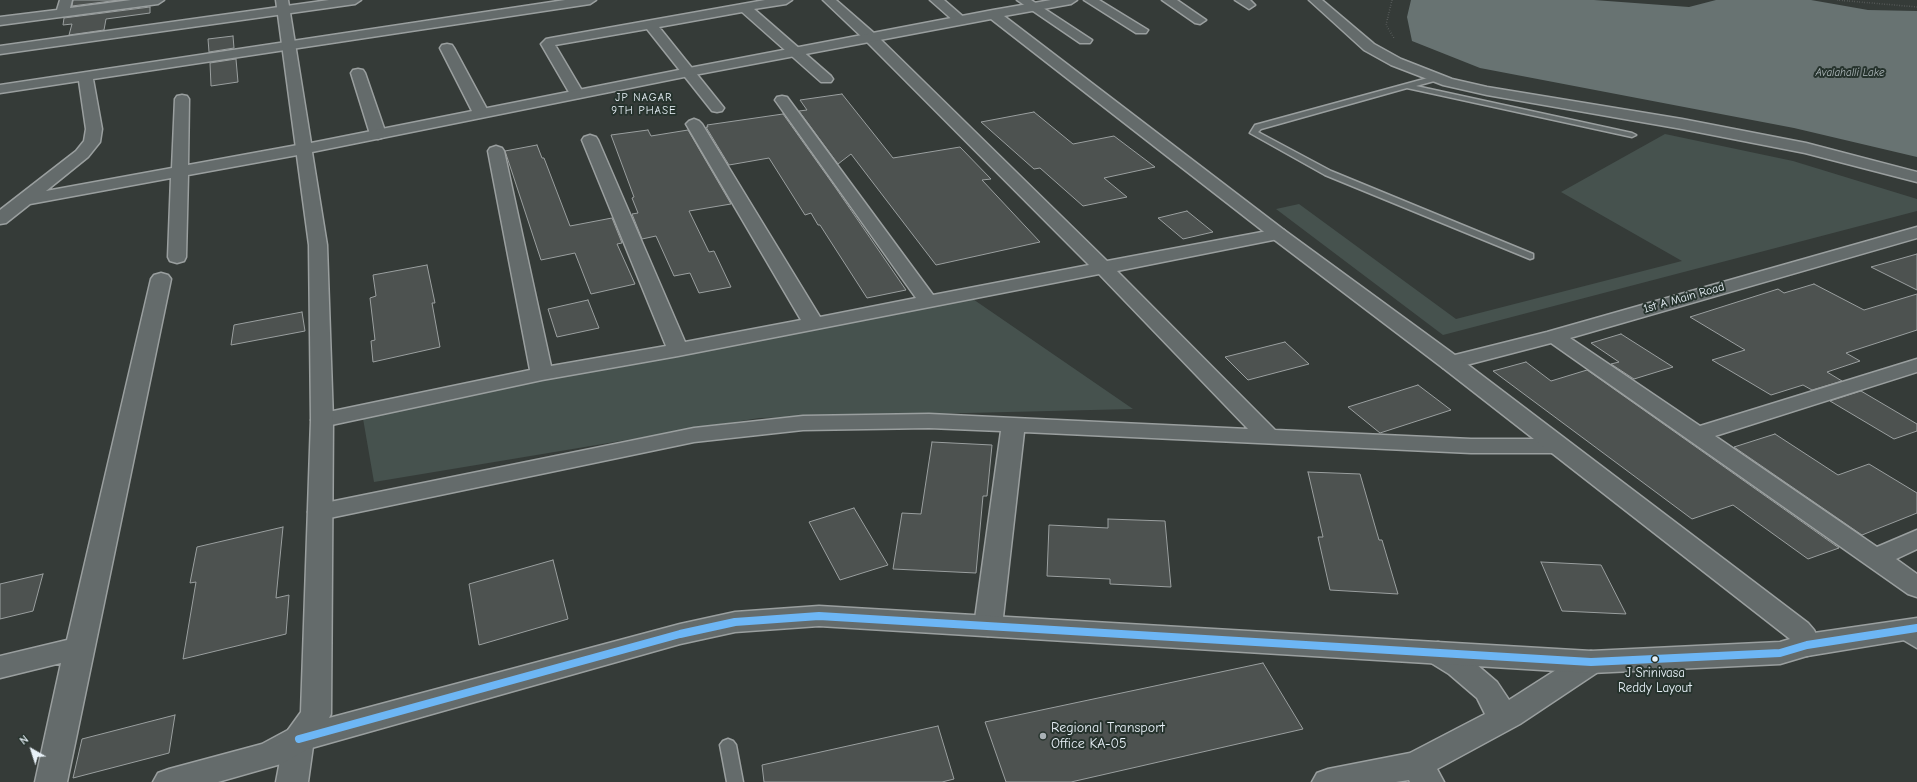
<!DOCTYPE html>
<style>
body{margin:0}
#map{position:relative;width:1917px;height:782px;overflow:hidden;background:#353b38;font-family:"Comic Neue",sans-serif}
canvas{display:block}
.north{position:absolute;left:12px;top:730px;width:40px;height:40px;-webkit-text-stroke:3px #26332d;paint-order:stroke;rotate:321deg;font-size:11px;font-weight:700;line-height:16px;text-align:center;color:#e8f1f8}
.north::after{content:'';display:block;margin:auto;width:14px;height:18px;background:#e8f1f8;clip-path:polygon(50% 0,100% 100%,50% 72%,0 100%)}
</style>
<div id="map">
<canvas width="1917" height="782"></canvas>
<div class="north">N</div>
</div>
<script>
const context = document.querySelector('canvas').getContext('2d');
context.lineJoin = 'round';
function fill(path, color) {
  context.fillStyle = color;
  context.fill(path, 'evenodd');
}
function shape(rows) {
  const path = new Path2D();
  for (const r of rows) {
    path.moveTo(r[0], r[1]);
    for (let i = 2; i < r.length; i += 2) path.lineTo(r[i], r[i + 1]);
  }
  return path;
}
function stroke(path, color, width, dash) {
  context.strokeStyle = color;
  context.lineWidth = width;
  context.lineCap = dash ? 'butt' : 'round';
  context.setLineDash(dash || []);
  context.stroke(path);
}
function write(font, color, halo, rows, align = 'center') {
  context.font = font + ' "Comic Neue",sans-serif';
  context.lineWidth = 4;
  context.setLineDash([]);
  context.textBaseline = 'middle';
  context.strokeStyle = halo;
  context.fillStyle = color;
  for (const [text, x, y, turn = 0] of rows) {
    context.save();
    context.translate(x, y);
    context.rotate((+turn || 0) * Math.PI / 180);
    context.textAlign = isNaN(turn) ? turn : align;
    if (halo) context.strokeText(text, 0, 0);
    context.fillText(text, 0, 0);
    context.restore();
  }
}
fill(shape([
 [1665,134,1793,161,1917,199,1917,211,1443,335,1276,209,1299,204,1456,319,1682,261,1561,192],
 [967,295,1133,409,759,418,374,482,361,407]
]), '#46524e');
fill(shape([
 [1411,0,1594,0,1689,7,1716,0,1811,0,1868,10,1917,11,1917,157,1794,128,1480,68,1412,41,1407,17]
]), '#687372');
const building = shape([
 [73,0,119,0,72,6,73,0],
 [150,7,150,13,106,19,104,30,69,35,72,24,63,25,64,18,150,7],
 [233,36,234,48,209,52,208,39,233,36],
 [236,59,238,82,211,86,210,63,236,59],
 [842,94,893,158,960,147,991,179,982,180,1040,242,936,265,851,154,838,164,799,111,807,110,800,100,842,94],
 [1034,112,1073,144,1114,136,1155,167,1104,178,1127,197,1083,206,1040,168,1034,169,981,122,1034,112],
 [783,114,835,187,906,290,867,298,820,225,818,225,811,213,805,215,769,158,729,165,706,127,708,127,707,125,783,114],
 [648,130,651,136,688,130,731,204,689,211,709,252,714,251,731,287,699,293,690,273,674,276,656,236,642,239,632,214,638,213,632,198,634,197,611,135,648,130],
 [537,145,542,158,544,158,570,226,612,218,622,243,617,244,635,284,591,294,575,253,541,260,505,151,537,145],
 [1187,211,1213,232,1183,239,1158,218,1187,211],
 [1917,254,1917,290,1871,267,1917,254],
 [427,265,435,303,432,303,440,347,373,362,371,341,375,340,370,298,376,296,373,275,427,265],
 [1814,284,1864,310,1917,294,1917,330,1846,353,1860,361,1827,372,1842,381,1812,390,1803,385,1771,395,1712,360,1745,350,1690,317,1778,289,1784,293,1814,284],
 [588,300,599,328,557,337,548,309,588,300],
 [302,312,305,331,231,345,234,325,302,312],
 [1621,334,1673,367,1634,379,1611,364,1619,362,1591,343,1621,334],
 [1285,342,1309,364,1248,380,1225,357,1285,342],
 [1526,362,1551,381,1587,370,1839,548,1808,559,1733,505,1692,519,1493,371,1526,362],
 [1418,385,1451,410,1380,433,1348,407,1418,385],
 [1861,391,1917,424,1917,431,1894,439,1830,401,1861,391],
 [1775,434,1838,475,1869,464,1917,493,1917,513,1862,535,1734,447,1775,434],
 [932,442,992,445,987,496,983,496,976,573,893,569,902,513,921,514,932,442],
 [1308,472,1360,474,1379,540,1382,540,1398,594,1330,590,1318,537,1323,537,1308,472],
 [854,508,888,565,840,580,809,522,854,508],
 [1108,519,1165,521,1171,587,1110,584,1110,579,1047,576,1049,525,1108,528,1108,519],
 [283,527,276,598,289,595,286,634,183,659,196,582,190,583,197,547,283,527],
 [553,560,568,619,479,645,469,584,553,560],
 [1541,562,1601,565,1626,614,1562,611,1541,562],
 [43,574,33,611,0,619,0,584,43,574],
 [1263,663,1303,729,1071,782,1006,782,985,722,1263,663],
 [175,715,169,753,73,778,82,739,175,715],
 [938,726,954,779,942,782,764,782,762,765,938,726]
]);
fill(building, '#4d5250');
stroke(building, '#9a9f9f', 1);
const lane = shape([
 [1435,76,1439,78,1438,80,1416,86,1632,133,1636,135,1632,137,1407,88,1261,129,1258,132,1331,171,1533,254,1533,258,1530,259,1325,175,1250,133,1255,125,1435,76],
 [1900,626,1917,636,1917,648,1895,635,1893,631,1895,627,1900,626],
 [728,739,733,741,736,745,743,782,727,782,720,745,723,741,728,739]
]);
const street = shape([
 [60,0,72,0,70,8,131,0,164,0,158,4,0,25,0,17,57,10,60,0],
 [329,0,361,0,355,4,0,54,0,46,329,0],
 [565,0,596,0,590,4,93,79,102,129,100,142,88,157,46,191,172,168,175,99,177,96,182,95,187,96,189,99,188,165,303,144,309,146,311,149,309,152,303,154,188,175,186,257,184,261,177,263,170,261,168,257,171,178,30,204,6,223,0,224,0,210,76,151,84,141,86,129,79,81,0,93,0,85,565,0],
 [765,0,792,0,786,4,754,9,831,76,833,79,831,82,821,82,742,12,659,27,724,108,722,111,717,112,712,111,647,29,555,45,584,94,582,97,577,98,572,97,570,94,541,44,546,39,551,38,765,0],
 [823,0,836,0,875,34,1107,261,1278,229,1284,230,1287,234,1284,238,1278,239,1117,271,1275,430,1471,439,1559,439,1567,441,1571,446,1567,451,1559,453,1471,453,1024,432,1002,626,998,633,988,636,978,633,974,626,1001,431,929,428,803,430,694,442,320,520,311,518,308,512,311,506,320,504,694,428,803,416,929,414,1248,429,1099,274,678,356,542,380,322,427,314,425,311,420,314,415,530,370,488,151,490,148,496,146,502,148,504,151,551,366,666,346,582,140,584,137,590,135,596,137,598,140,685,342,801,320,686,124,689,121,694,119,699,121,702,124,820,317,916,298,775,100,777,97,782,96,787,97,933,295,1089,265,865,40,823,0],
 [930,0,944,0,967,20,966,23,956,23,930,0],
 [1017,0,1031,0,1092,40,1090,43,1080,43,1017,0],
 [1084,0,1099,0,1148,30,1146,33,1136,33,1084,0],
 [1162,0,1177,0,1206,20,1200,24,1195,23,1162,0],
 [1235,0,1250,0,1255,5,1249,9,1235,0],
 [447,44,452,45,454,48,489,113,486,116,476,116,473,113,440,48,442,45,447,44],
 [358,69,363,70,365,73,386,134,384,137,378,139,372,137,370,134,351,73,353,70,358,69],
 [1917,227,1917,238,1570,338,1700,426,1917,359,1917,372,1715,436,1877,547,1917,530,1917,549,1896,559,1917,574,1917,597,1908,594,1551,343,1451,369,1443,368,1440,363,1443,358,1547,332,1917,227],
 [161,273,168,275,171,279,67,782,35,782,61,663,0,678,0,656,67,640,151,279,154,275,161,273],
 [1917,618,1917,638,1807,656,1797,653,1793,645,1797,637,1807,634,1917,618],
 [1438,642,1448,645,1469,658,1497,682,1509,700,1581,654,1591,651,1601,654,1605,662,1601,670,1520,724,1437,769,1444,782,1410,782,1409,780,1396,782,1312,782,1317,773,1328,769,1410,753,1485,714,1477,698,1449,674,1428,661,1424,653,1428,645,1438,642],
 [299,726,310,730,314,739,308,782,276,782,284,739,288,730,299,726]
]);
const secondary = shape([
 [276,0,288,0,311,143,689,68,993,10,1051,0,1077,0,1071,4,1004,16,1284,230,1459,358,1808,623,1814,630,1821,645,1817,653,1780,664,1591,673,819,626,735,632,680,644,308,749,281,764,218,782,153,782,158,773,169,769,262,744,288,730,301,712,311,420,309,245,276,0],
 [991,19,1272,238,1443,368,1790,639,1780,642,1591,651,819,606,735,612,680,624,329,718,331,714,333,420,327,245,312,152,689,76,991,19],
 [1309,0,1322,0,1374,44,1401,59,1452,79,1487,87,1682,119,1806,143,1917,172,1917,182,1805,153,1682,129,1487,95,1443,85,1391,65,1364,50,1309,0]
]);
stroke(lane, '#9a9f9f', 3);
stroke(street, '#9a9f9f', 3);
stroke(secondary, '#9a9f9f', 3);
stroke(shape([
 [1392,0,1386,25,1394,38],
 [1837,0,1917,7]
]), '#6e7171', 1.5, [0.5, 2]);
fill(lane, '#646b6b');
fill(street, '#646b6b');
fill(secondary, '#646b6b');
stroke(shape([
 [299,739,680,634,735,622,819,616,1591,662,1780,653,1807,645,1917,628]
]), '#6db6f5', 8);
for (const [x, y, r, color] of [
 [1655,659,3.5,"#e8f1f8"],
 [1043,736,4,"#a9b1b5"]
]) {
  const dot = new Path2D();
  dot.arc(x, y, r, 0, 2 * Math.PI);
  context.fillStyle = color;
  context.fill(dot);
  stroke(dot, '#26332d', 1.5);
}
write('italic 11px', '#b1bbbe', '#26332d', [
 ["Avalahalli Lake",1850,73]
]);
context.letterSpacing = '1px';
write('11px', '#e8f1f8', '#26332d', [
 ["JP NAGAR",644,98],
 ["9TH PHASE",644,111]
]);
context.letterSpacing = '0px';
write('12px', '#e8f1f8', '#26332d', [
 ["1st A Main Road",1684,298,-16]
]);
write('13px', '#e8f1f8', '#26332d', [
 ["J Srinivasa",1655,673],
 ["Reddy Layout",1655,688]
]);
write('14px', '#e8f1f8', '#26332d', [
 ["Regional Transport",1051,728],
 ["Office KA-05",1051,744]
], 'left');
</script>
